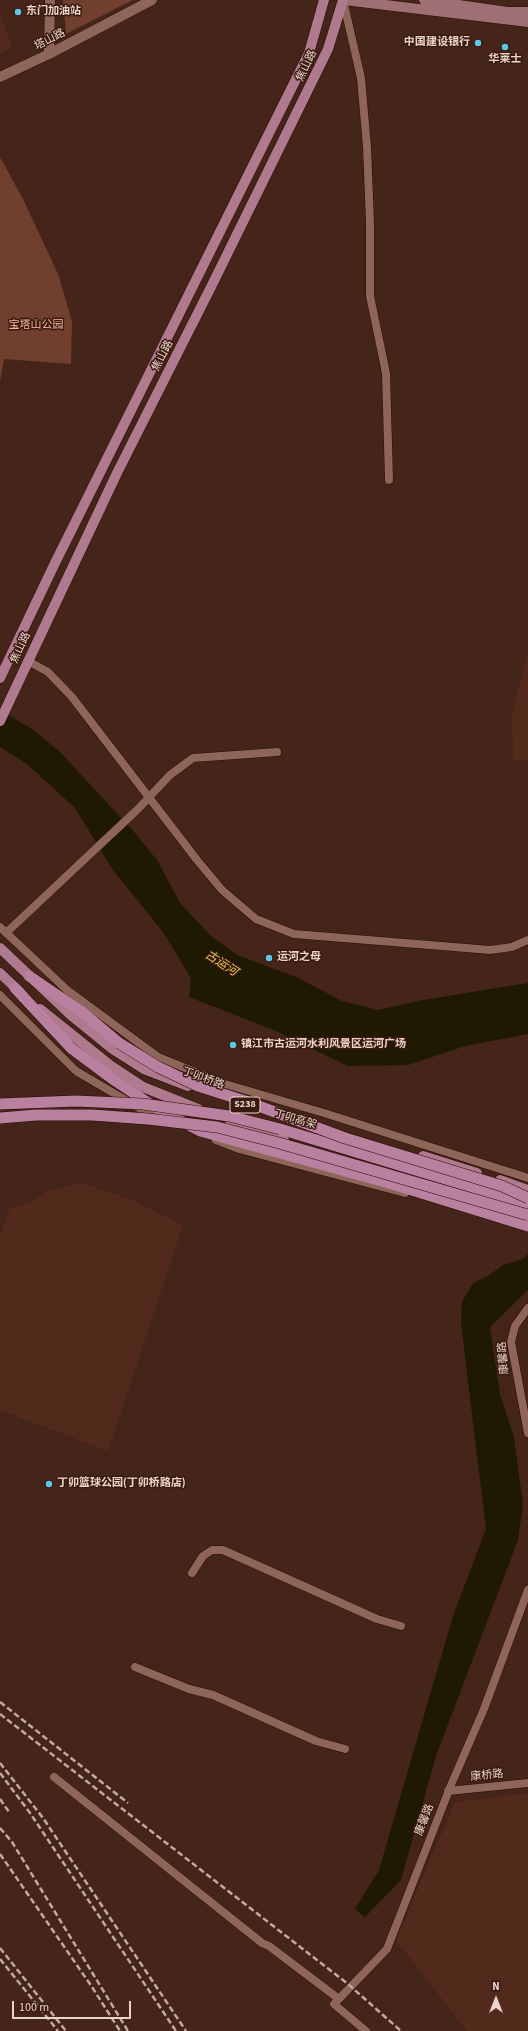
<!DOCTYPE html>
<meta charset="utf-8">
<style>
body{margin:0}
#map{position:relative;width:528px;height:2031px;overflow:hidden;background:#452419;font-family:"Source Sans 3",sans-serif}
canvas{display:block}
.north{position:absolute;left:476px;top:1979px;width:40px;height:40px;-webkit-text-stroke:3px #3a1a0f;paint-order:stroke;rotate:0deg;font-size:11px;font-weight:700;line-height:16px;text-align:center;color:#ead4cc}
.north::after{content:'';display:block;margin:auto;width:14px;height:18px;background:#ead4cc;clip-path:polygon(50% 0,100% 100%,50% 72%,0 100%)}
.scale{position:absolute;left:12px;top:2001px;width:119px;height:18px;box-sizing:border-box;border:2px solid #ead4cc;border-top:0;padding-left:5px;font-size:12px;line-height:14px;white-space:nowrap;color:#ead4cc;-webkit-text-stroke:3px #3a1a0f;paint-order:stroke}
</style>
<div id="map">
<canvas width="528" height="2031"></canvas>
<div class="north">N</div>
<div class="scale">100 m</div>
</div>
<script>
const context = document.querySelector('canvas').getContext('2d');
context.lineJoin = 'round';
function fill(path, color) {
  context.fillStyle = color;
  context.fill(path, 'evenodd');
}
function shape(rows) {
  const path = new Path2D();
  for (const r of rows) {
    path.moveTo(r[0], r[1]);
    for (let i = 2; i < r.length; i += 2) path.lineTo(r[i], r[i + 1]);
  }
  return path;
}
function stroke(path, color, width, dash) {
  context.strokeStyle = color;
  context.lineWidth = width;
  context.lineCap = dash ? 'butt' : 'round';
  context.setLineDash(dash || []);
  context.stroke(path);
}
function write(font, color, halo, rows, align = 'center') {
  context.font = font + ' "Source Sans 3","Noto Sans SC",sans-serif';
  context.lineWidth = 3;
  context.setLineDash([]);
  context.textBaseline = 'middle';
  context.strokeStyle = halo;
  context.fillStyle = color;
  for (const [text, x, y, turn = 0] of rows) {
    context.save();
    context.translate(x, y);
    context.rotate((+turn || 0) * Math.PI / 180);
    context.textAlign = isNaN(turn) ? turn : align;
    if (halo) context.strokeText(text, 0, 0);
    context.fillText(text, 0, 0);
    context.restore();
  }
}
fill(shape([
 [0,13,12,47,0,54],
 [528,651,528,761,513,760,512,712],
 [82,1183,132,1200,183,1225,108,1451,0,1410,0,1234,10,1208,30,1203,48,1191],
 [528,1793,528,2031,467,2031,396,1940,455,1802]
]), '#522a1c');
fill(shape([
 [63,0,133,0,66,34],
 [0,157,23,199,58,274,72,321,71,364,4,359,0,381]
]), '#703f2e');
fill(shape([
 [0,710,32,729,60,752,135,833,157,860,180,903,210,935,237,955,296,977,342,1001,378,1010,423,1000,528,983,528,1034,465,1046,408,1065,348,1066,276,1031,189,997,191,978,163,932,113,870,75,808,27,764,0,747],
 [528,1254,528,1290,490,1327,500,1394,514,1437,523,1505,518,1540,436,1756,401,1880,365,1917,355,1909,379,1870,453,1616,486,1529,461,1324,462,1302,473,1283,488,1276,503,1265,523,1259]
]), '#1e1900');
const minor = shape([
 [343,0,361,78,367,147,370,222,370,296,386,373,389,480],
 [28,661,48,672,72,697,197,860,222,890,256,919,294,934,454,947,490,950,512,947,528,940],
 [0,927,67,990,158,1057,225,1084,324,1113,528,1178],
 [6,933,138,809,170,775,193,758,277,752],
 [0,995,76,1071,156,1118],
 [216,1140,239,1149,405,1193],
 [528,1308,515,1326,511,1342,528,1433],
 [192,1573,203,1556,212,1550,223,1550,377,1619,401,1626],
 [135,1667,189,1689,213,1695,316,1741,345,1749],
 [54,1777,262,1943,269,1946,339,1999],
 [448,1791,528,1783],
 [366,2031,334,2004,387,1949,451,1785,484,1709,528,1590]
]);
const tertiary = shape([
 [49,54,50,0],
 [0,77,49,54,152,0]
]);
const secondary = shape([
 [344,0,528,22],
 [424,0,508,12,528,12]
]);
const primary = shape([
 [0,678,55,563,309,53,324,0],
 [0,721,117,473,213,283,328,49,343,0],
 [0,948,73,1017,111,1048,144,1069,188,1086],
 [0,973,20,992],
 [40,1009,111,1066,143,1087,198,1109],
 [230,1121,284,1140],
 [423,1156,477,1173],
 [500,1180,528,1190]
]);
const trunk = shape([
 [29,976,82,1012,119,1043],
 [15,988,71,1048,114,1080,153,1106,200,1131,389,1183,528,1226],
 [280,1129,528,1204]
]);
stroke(minor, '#2a0c03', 9);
stroke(tertiary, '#2a0c03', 11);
stroke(secondary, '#2a0c03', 11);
stroke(primary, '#2a0c03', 11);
stroke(trunk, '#2a0c03', 12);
stroke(minor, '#8d6659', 8);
stroke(tertiary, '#8d6659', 10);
stroke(secondary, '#9e7073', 10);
stroke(primary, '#af7a8e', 10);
stroke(trunk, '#ba80a0', 11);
stroke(shape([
 [0,1702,128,1803],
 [0,1714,348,1984,401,2031],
 [0,1763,43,1818,186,2031],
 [0,1773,30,1813,176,2031],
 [0,1799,9,1812],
 [0,1828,12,1842,128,2031],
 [0,1854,92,1987,120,2031],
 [0,1948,66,2031],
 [0,1959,58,2031]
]), '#c2a9a1', 2.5, [6, 3]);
const trunkBridge = shape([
 [119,1043,158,1067,198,1086,245,1101,345,1138,502,1186,528,1198],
 [0,1104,76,1101,143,1104,229,1116,280,1129],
 [0,1118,36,1115,92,1115,148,1119,217,1127,279,1143,528,1215]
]);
stroke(trunkBridge, '#2a0c03', 12, []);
stroke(trunkBridge, '#ba80a0', 11);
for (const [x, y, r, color] of [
 [18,12,4,"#5bc8e7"],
 [478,43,4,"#5bc8e7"],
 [505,47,4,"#5bc8e7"],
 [269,958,4,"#5bc8e7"],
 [233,1045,4,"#5bc8e7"],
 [49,1484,4,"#5bc8e7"]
]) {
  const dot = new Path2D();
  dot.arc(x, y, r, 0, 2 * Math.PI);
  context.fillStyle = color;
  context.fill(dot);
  stroke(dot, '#3a1a0f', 1.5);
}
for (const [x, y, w] of [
 [245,1105,30]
]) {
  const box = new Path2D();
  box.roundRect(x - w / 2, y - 8, w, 16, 3);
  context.fillStyle = '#3a1a0f';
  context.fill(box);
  stroke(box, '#ead4cc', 1);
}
write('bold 10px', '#ead4cc', null, [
 ["S238",245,1105]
]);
write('bold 11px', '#ead4cc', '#3a1a0f', [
 ["东门加油站",26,12],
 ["中国建设银行",470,43,"right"],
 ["华莱士",505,60,"center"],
 ["运河之母",277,958],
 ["镇江市古运河水利风景区运河广场",241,1045],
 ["丁卯篮球公园(丁卯桥路店)",57,1484]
], 'left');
write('11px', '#ead4cc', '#3a1a0f', [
 ["塔山路",50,40,-27],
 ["焦山路",307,66,-64],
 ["焦山路",163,356,-63],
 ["焦山路",21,648,-65],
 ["丁卯桥路",203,1079,20],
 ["丁卯高架",295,1120,16],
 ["康馨路",504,1358,-95],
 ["康桥路",487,1776,-6],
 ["康馨路",425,1820,-69]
]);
write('11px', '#fab7a0', '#3a1a0f', [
 ["宝塔山公园",36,326]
]);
write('italic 12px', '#e0cc52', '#3a1a0f', [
 ["古运河",221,964,33]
]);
</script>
